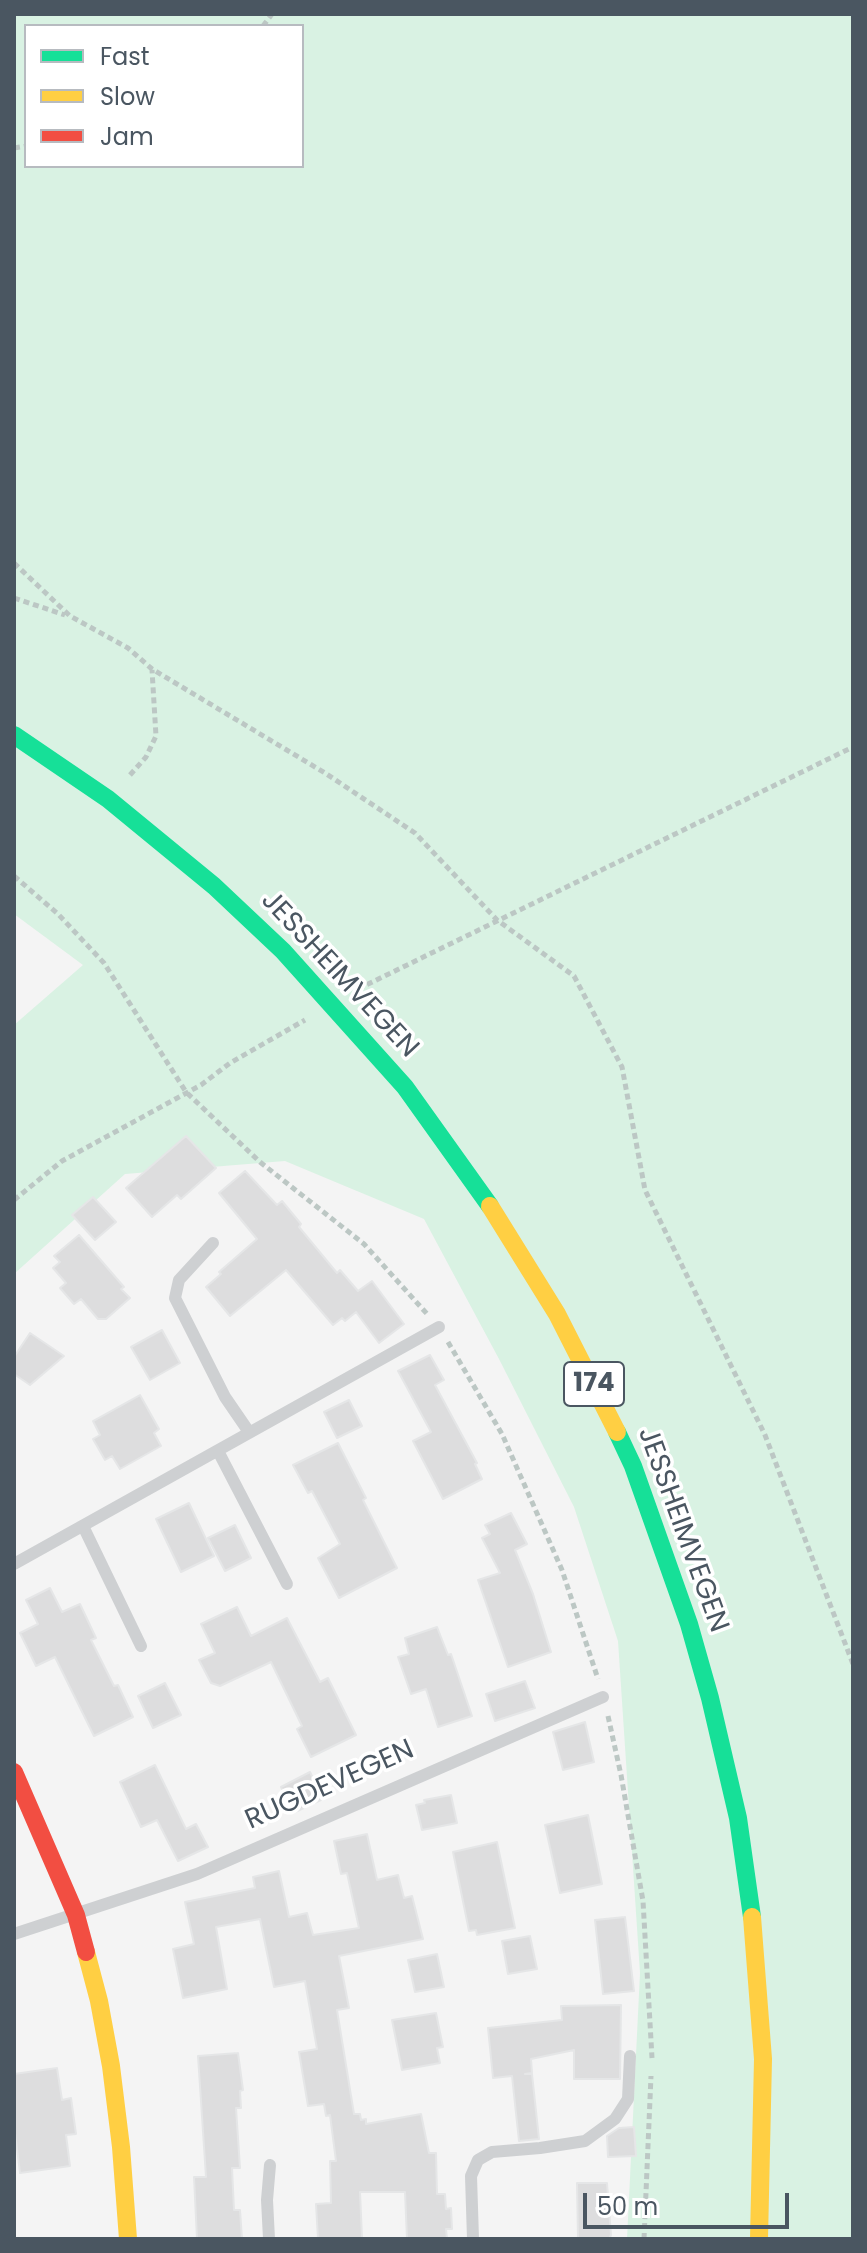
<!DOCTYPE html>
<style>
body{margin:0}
#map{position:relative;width:867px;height:2253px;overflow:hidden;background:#f4f4f4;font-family:Poppins,sans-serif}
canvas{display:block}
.frame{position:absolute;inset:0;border:16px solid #4a5661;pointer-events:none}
.legend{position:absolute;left:24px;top:24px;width:280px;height:144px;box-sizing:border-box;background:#fff;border:2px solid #b7bbc0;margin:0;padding:10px 14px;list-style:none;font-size:24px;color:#4a5661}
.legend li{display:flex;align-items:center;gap:16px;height:40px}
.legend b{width:40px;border:2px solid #b7bbc0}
.scale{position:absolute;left:583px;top:2193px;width:206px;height:36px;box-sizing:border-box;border:4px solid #4a5661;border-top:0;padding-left:10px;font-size:24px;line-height:28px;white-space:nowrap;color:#4a5661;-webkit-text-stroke:6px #fff;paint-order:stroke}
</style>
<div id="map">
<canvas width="867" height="2253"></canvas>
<div class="frame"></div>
<ul class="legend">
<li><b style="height:10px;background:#16e098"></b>Fast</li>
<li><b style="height:10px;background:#ffcf43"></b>Slow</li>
<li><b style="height:10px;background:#f24e42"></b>Jam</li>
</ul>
<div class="scale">50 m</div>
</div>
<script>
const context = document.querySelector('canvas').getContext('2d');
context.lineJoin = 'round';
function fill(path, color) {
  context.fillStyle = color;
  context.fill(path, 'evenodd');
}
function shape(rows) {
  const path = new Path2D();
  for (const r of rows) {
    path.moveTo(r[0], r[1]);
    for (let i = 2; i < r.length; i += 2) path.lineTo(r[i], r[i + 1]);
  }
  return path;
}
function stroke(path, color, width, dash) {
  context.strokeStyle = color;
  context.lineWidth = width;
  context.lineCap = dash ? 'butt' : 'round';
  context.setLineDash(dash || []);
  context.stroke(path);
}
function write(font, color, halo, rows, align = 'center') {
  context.font = font + ' Poppins,sans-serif';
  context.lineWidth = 7;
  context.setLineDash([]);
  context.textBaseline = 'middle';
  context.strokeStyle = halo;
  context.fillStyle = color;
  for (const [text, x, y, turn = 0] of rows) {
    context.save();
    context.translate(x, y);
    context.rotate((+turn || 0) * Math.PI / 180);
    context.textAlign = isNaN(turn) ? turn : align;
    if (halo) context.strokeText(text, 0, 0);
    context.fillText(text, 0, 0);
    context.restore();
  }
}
fill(shape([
 [14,14,853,14,853,2239,627,2239,640,1973,618,1641,574,1507,499,1359,424,1219,285,1161,125,1174,14,1274,14,1025,83,965,14,914],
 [26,26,302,26,302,166,26,166]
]), '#d9f2e3');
const building = shape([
 [186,1136,216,1168,181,1199,177,1195,152,1217,126,1188,186,1136],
 [245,1171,277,1205,282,1201,301,1224,299,1227,337,1273,340,1270,358,1291,372,1281,404,1324,379,1343,356,1312,345,1321,342,1318,333,1325,286,1270,230,1316,206,1287,221,1274,219,1272,257,1239,219,1193,245,1171],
 [93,1197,116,1222,95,1240,72,1215,93,1197],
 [79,1235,124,1287,121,1289,130,1298,106,1319,98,1319,81,1299,74,1304,60,1288,66,1283,53,1268,60,1262,54,1256,79,1235],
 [162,1330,180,1363,150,1380,131,1347,162,1330],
 [30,1333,64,1356,30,1385,14,1374,14,1357,30,1333],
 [430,1355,444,1380,435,1385,477,1463,475,1464,482,1479,443,1499,413,1441,431,1432,398,1371,430,1355],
 [140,1395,159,1429,154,1433,161,1446,120,1469,112,1456,105,1460,93,1439,100,1435,93,1421,140,1395],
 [349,1400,362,1426,337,1438,324,1412,349,1400],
 [338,1443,366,1498,363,1500,397,1568,339,1598,318,1558,340,1544,312,1491,308,1493,293,1465,338,1443],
 [189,1503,214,1556,181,1572,156,1519,189,1503],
 [511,1513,527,1544,515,1550,533,1594,551,1652,508,1667,478,1580,500,1573,482,1538,490,1534,485,1525,511,1513],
 [235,1525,251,1558,225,1571,208,1538,235,1525],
 [50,1588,62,1612,80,1604,96,1638,91,1640,114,1686,118,1685,133,1717,94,1736,55,1657,36,1666,20,1633,38,1624,26,1600,50,1588],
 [237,1607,251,1636,287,1618,320,1682,328,1678,356,1735,311,1757,297,1729,302,1726,271,1662,220,1686,211,1683,199,1660,215,1653,201,1624,237,1607],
 [437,1627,448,1655,451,1654,472,1716,438,1727,426,1689,411,1694,398,1657,409,1654,405,1638,437,1627],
 [525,1681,535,1708,495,1721,486,1694,525,1681],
 [165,1683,181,1715,153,1728,138,1696,165,1683],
 [585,1722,594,1762,563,1770,553,1732,585,1722],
 [155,1765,186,1829,196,1824,208,1847,178,1861,157,1820,141,1827,120,1782,155,1765],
 [310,1772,323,1799,293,1813,281,1787,310,1772],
 [451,1795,457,1823,422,1830,416,1805,425,1803,424,1800,451,1795],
 [588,1815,602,1884,560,1893,545,1825,588,1815],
 [367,1834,377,1880,398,1875,404,1898,412,1896,423,1939,339,1956,349,2008,337,2010,354,2114,360,2114,361,2120,366,2119,366,2124,421,2114,429,2153,436,2153,437,2194,445,2194,446,2209,451,2208,452,2229,446,2229,447,2239,407,2239,405,2192,360,2192,362,2238,318,2239,316,2204,331,2203,330,2161,336,2161,330,2115,326,2116,324,2104,308,2106,299,2052,317,2049,305,1981,274,1987,260,1919,216,1927,227,1989,183,1998,173,1949,194,1944,185,1902,255,1888,253,1877,279,1871,289,1917,307,1913,313,1935,359,1928,347,1873,341,1874,334,1841,367,1834],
 [497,1842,515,1928,477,1935,476,1930,469,1931,453,1852,497,1842],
 [625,1917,634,1991,603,1994,595,1920,625,1917],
 [530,1936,537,1969,508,1974,502,1941,530,1936],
 [437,1954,444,1987,415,1992,408,1960,437,1954],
 [621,2005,620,2079,574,2079,574,2050,531,2059,532,2073,525,2074,532,2074,539,2139,519,2141,512,2076,493,2078,488,2028,562,2020,561,2006,621,2005],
 [436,2013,443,2047,437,2048,440,2063,402,2070,392,2020,436,2013],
 [238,2053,243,2090,240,2091,241,2108,236,2108,240,2168,232,2168,234,2210,240,2210,242,2239,197,2239,194,2177,206,2177,198,2056,238,2053],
 [57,2068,62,2100,71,2098,76,2134,66,2135,70,2166,20,2173,14,2125,14,2074,57,2068],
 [634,2127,636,2156,608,2157,607,2136,619,2128,634,2127],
 [577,2183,607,2183,611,2235,609,2239,578,2239,577,2183]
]);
fill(building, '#ddddde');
stroke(building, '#e5e6e7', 2);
stroke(shape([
 [263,26,272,14],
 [14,148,26,146],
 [14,563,70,616,128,648,152,669,325,773,415,833,497,920,574,976,622,1067,645,1190,765,1435,853,1664],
 [14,598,65,615],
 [130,775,146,757,156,736,152,670],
 [14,876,58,914,104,963,186,1092,260,1162,364,1244,428,1315],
 [358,989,853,747],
 [14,1200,62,1161,201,1085,230,1063,305,1020],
 [448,1342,502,1434,562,1570,598,1679],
 [608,1716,621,1775,643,1901,652,2058],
 [644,2239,651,2076]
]), '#bcc7c4', 5, [6, 4]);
stroke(shape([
 [213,1243,179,1280,175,1298,225,1397,249,1432],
 [218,1451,287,1584],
 [83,1526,141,1646],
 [14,1564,439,1327],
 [14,1934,197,1874,603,1697],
 [269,2239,267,2200,270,2165],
 [473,2239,471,2176,478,2160,492,2152,540,2148,585,2141,615,2119,628,2099,630,2056]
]), '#ced0d2', 12);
stroke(shape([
 [14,735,108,799,214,886,283,951,405,1087,490,1206],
 [617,1432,633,1466,689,1624,710,1698,738,1818,752,1917]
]), '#16e098', 18);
stroke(shape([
 [490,1206,557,1314,617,1432],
 [752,1917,763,2059,759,2239],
 [86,1952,99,2001,111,2066,121,2147,128,2239]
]), '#ffcf43', 18);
stroke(shape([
 [14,1772,76,1915,86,1952]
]), '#f24e42', 18);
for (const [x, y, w] of [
 [594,1384,60]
]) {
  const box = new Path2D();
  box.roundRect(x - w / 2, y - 22, w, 44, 6);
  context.fillStyle = '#fff';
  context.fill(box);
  stroke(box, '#4a5661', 2);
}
write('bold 26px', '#4a5661', null, [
 ["174",594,1384]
]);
write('28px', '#4a5661', '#fff', [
 ["JESSHEIMVEGEN",339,975,47],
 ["JESSHEIMVEGEN",682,1530,70],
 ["RUGDEVEGEN",330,1786,-24]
]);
</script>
